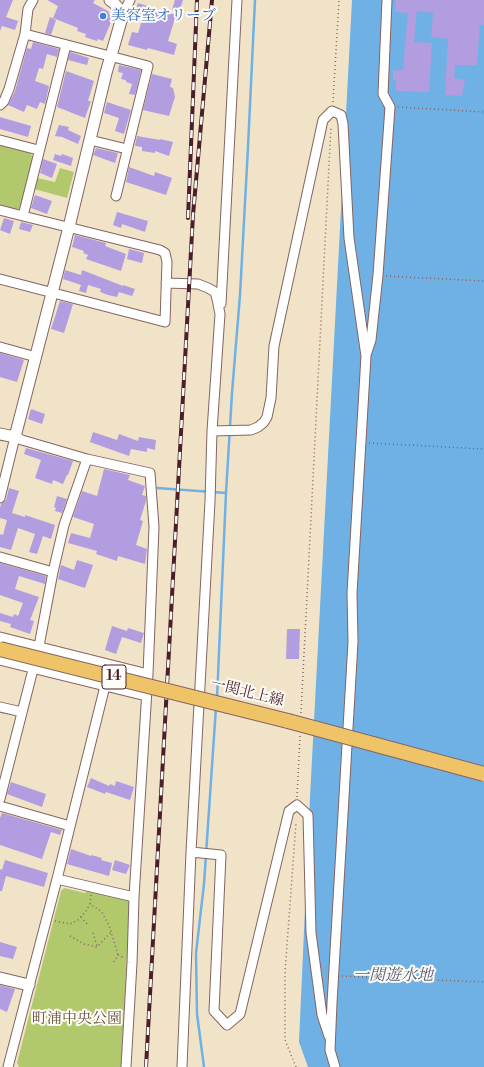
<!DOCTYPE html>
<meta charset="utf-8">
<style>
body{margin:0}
canvas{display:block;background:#f1e3c7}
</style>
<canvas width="484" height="1067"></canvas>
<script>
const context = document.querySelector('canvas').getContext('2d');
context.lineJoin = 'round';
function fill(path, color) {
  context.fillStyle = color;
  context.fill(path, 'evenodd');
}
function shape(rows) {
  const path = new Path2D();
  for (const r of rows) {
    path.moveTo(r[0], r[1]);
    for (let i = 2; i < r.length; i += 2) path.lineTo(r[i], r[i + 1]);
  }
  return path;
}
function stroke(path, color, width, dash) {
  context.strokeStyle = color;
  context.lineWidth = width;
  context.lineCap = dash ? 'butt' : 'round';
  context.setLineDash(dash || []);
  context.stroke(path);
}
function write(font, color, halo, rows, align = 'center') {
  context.font = font + ' "Libre Bodoni","Noto Serif JP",serif';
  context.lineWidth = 4;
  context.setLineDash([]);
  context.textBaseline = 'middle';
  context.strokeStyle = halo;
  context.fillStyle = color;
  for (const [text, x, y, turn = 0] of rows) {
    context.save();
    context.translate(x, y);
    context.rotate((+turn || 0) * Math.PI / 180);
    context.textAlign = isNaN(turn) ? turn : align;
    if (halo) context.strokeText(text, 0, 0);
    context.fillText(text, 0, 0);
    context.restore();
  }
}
fill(shape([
 [0,145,30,153,33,157,28,176,55,182,60,168,74,172,67,198,27,187,20,208,16,210,0,206],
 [64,888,85,893,87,890,130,900,121,1067,19,1067,17,1063,61,891]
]), '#b2c86d');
fill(shape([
 [352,0,484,0,484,1067,308,1067,299,1042,310,797]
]), '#6fb1e4');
stroke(shape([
 [157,488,226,493],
 [217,698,226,493,232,393,240,295,248,147,255,0],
 [204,1067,197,1014,196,953,204,884,216,707]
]), '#6fb1e4', 2.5);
fill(shape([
 [0,0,13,0,6,17,18,21,15,30,2,26,0,31],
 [47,0,95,0,93,3,108,11,112,20,103,41,98,39,97,41,85,37,86,34,77,31,78,28,53,18,58,6],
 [175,0,183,0,179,13,172,10],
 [396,0,484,0,484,25,480,24,477,65,455,65,454,78,465,80,462,96,445,95,448,39,431,37,433,13,417,11,414,42,432,43,429,92,396,91,396,80,393,80,393,70,403,70,408,13,395,12],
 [138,3,176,15,168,41,177,44,174,55,148,48,147,50,128,45,132,32,138,33,142,20,133,17],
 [50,17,56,20,51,35,45,33],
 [33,42,59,49,57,57,47,54,43,69,39,68,35,81,49,86,45,104,40,102,37,109,27,105,24,112,8,105,15,91,27,48,31,49],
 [70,52,89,58,87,65,68,60],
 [119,65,141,70,135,95,129,94,132,84,126,82,126,80,121,79,123,73,118,72],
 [66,71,94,81,88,101,91,101,85,118,57,107],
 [152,74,172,79,170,87,173,88,175,97,169,116,143,110],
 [107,102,131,110,124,134,115,131,119,118,104,113],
 [0,117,31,126,28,137,0,129],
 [59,125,69,127,68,130,81,136,78,144,62,137,55,136],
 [137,136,160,140,160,139,173,142,169,156,155,151,155,153,142,151,142,147,135,146],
 [96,148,118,153,115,163,93,155],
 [55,154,61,156,62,154,73,158,71,166,53,160],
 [43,159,57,164,52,178,40,173],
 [129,167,154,176,155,172,172,178,166,195,126,182],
 [35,195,52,201,47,214,31,208],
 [117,212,148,221,145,232,122,224,121,228,113,225],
 [4,218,14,221,10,234,0,230],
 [21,222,33,225,30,232,19,229],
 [75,235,106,243,105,246,126,254,121,271,86,259,88,255,83,253,84,251,72,247],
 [129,249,144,253,142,263,127,259],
 [65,270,81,275,82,270,123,286,123,285,135,289,132,296,119,292,117,297,108,295,100,292,101,289,88,285,86,293,79,291,81,285,63,279],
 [60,301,73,304,64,333,51,329],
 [0,353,24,360,17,382,0,377],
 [31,409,45,414,42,424,28,419],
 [93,432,117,440,119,434,138,441,139,437,156,440,155,450,147,448,147,452,131,449,129,456,90,442],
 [26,448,73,461,68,475,67,475,63,484,53,480,52,484,35,478,41,460,24,454],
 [104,469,130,475,128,480,145,486,142,495,146,496,146,501,140,520,143,521,136,545,147,549,145,564,118,556,117,561,96,554,97,551,68,543,71,533,90,538,94,524,73,517,82,491,97,496],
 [9,488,19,491,12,513,25,517,25,515,55,525,51,539,43,536,37,554,29,552,35,534,18,528,11,550,0,547,0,534,3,535,7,520,0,518,0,508,1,504,6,500],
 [57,496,67,499,62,513,55,511,56,508,54,507],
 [77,560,93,565,85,588,58,579,61,565,74,570],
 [0,563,46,576,45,584,19,576,15,589,39,597,30,620,34,621,30,634,10,627,11,624,0,621,0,613,13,617,14,614,18,616,23,603,0,595],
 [112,626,127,631,128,628,144,633,141,643,122,637,116,654,105,650],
 [287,629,300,629,299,659,286,659],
 [91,778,109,786,110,784,115,786,116,781,134,787,130,800,106,792,105,794,87,787],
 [11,782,46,794,42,807,7,794],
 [2,813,62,830,60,835,51,832,42,859,0,845,0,818],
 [71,849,91,856,91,855,102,858,101,860,112,863,109,876,67,864],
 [5,860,48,873,44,887,6,876,2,891,0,891,0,869,2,870],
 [115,860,130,865,126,874,112,870],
 [0,942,17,947,13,959,0,956],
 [0,985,15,989,7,1012,0,1009]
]), '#b29de1');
const minor = shape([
 [123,14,130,0],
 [25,34,148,66,116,196],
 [0,105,4,101,9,89,25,34,28,9,33,0],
 [0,140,38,150],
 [90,140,127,149],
 [0,210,23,216,66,45],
 [0,279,165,322,167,262,165,253,160,250,23,216],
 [166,283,198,284,208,288,215,292,217,299,220,314,212,431,251,430,258,427,264,422,267,417,271,398,274,346,323,120,332,111,341,115,343,124,349,238,366,356,352,593,353,642,332,1003,330,1050,335,1067],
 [221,304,237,0],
 [0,347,36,357],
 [366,355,371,340,378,275,390,107,383,94,387,0],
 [0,498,15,437,22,440,87,459,150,473,154,527,148,674,134,897,132,963,126,1067],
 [0,557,53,572],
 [0,637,148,674],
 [0,660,146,696],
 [0,707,22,712],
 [0,799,39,646,53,572,64,525,87,459],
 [0,806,70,826],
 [191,852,221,855,214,1011,227,1025,240,1014,289,811,297,805,308,815,311,933,322,1015,329,1036],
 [57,879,134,897],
 [8,1067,57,879,105,686],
 [182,1067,191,852,210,501,212,431]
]);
const tertiary = shape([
 [0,434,15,437,69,227,106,73,123,14,114,3,110,0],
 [0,978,29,985]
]);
const primary = shape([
 [228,706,288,721]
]);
stroke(minor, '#846462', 11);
stroke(tertiary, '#846462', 13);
stroke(primary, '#846462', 16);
stroke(shape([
 [333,102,339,0],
 [398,107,484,112],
 [386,276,484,281],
 [369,443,484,449],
 [301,713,331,126],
 [297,797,300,735],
 [91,895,90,904,102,912,110,928,118,955],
 [81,917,87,924],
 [55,921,70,924,78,920,86,911,90,904],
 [93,933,97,946],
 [70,936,84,944,97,947,111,932],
 [114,962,118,955,124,958],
 [342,976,484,982],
 [296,1067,285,1040,285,972,296,823]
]), '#846462', 1.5, [1, 3]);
stroke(minor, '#fff', 9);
stroke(tertiary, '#fff', 11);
stroke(primary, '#efc469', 14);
const rail = shape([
 [188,218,197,0],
 [146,1067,193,215,212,0]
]);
stroke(rail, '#4a1f2b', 4);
stroke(rail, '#fdfcf7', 2.5, [8]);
const primaryBridge = shape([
 [0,649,228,706],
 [288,721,484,774]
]);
stroke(primaryBridge, '#846462', 16, []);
stroke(primaryBridge, '#efc469', 14);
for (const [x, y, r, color] of [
 [103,16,4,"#3f7fe0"]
]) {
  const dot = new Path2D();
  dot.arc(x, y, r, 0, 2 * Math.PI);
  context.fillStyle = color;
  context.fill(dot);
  stroke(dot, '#fdfcf7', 1.5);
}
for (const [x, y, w] of [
 [114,677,24]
]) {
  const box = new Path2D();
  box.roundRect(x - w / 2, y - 12, w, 24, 3);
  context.fillStyle = '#fdfcf7';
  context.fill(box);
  stroke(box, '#4a1f2b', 1);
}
write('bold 14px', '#4a1f2b', null, [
 ["14",114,677]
]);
write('15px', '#366cbe', '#fdfcf7', [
 ["美容室オリーブ",111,16]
], 'left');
write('15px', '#4a1f2b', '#fdfcf7', [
 ["一関北上線",247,693,14]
]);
write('15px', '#69523f', '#fdfcf7', [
 ["町浦中央公園",77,1019]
]);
write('italic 16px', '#595975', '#fdfcf7', [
 ["一関遊水地",393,976]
]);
</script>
